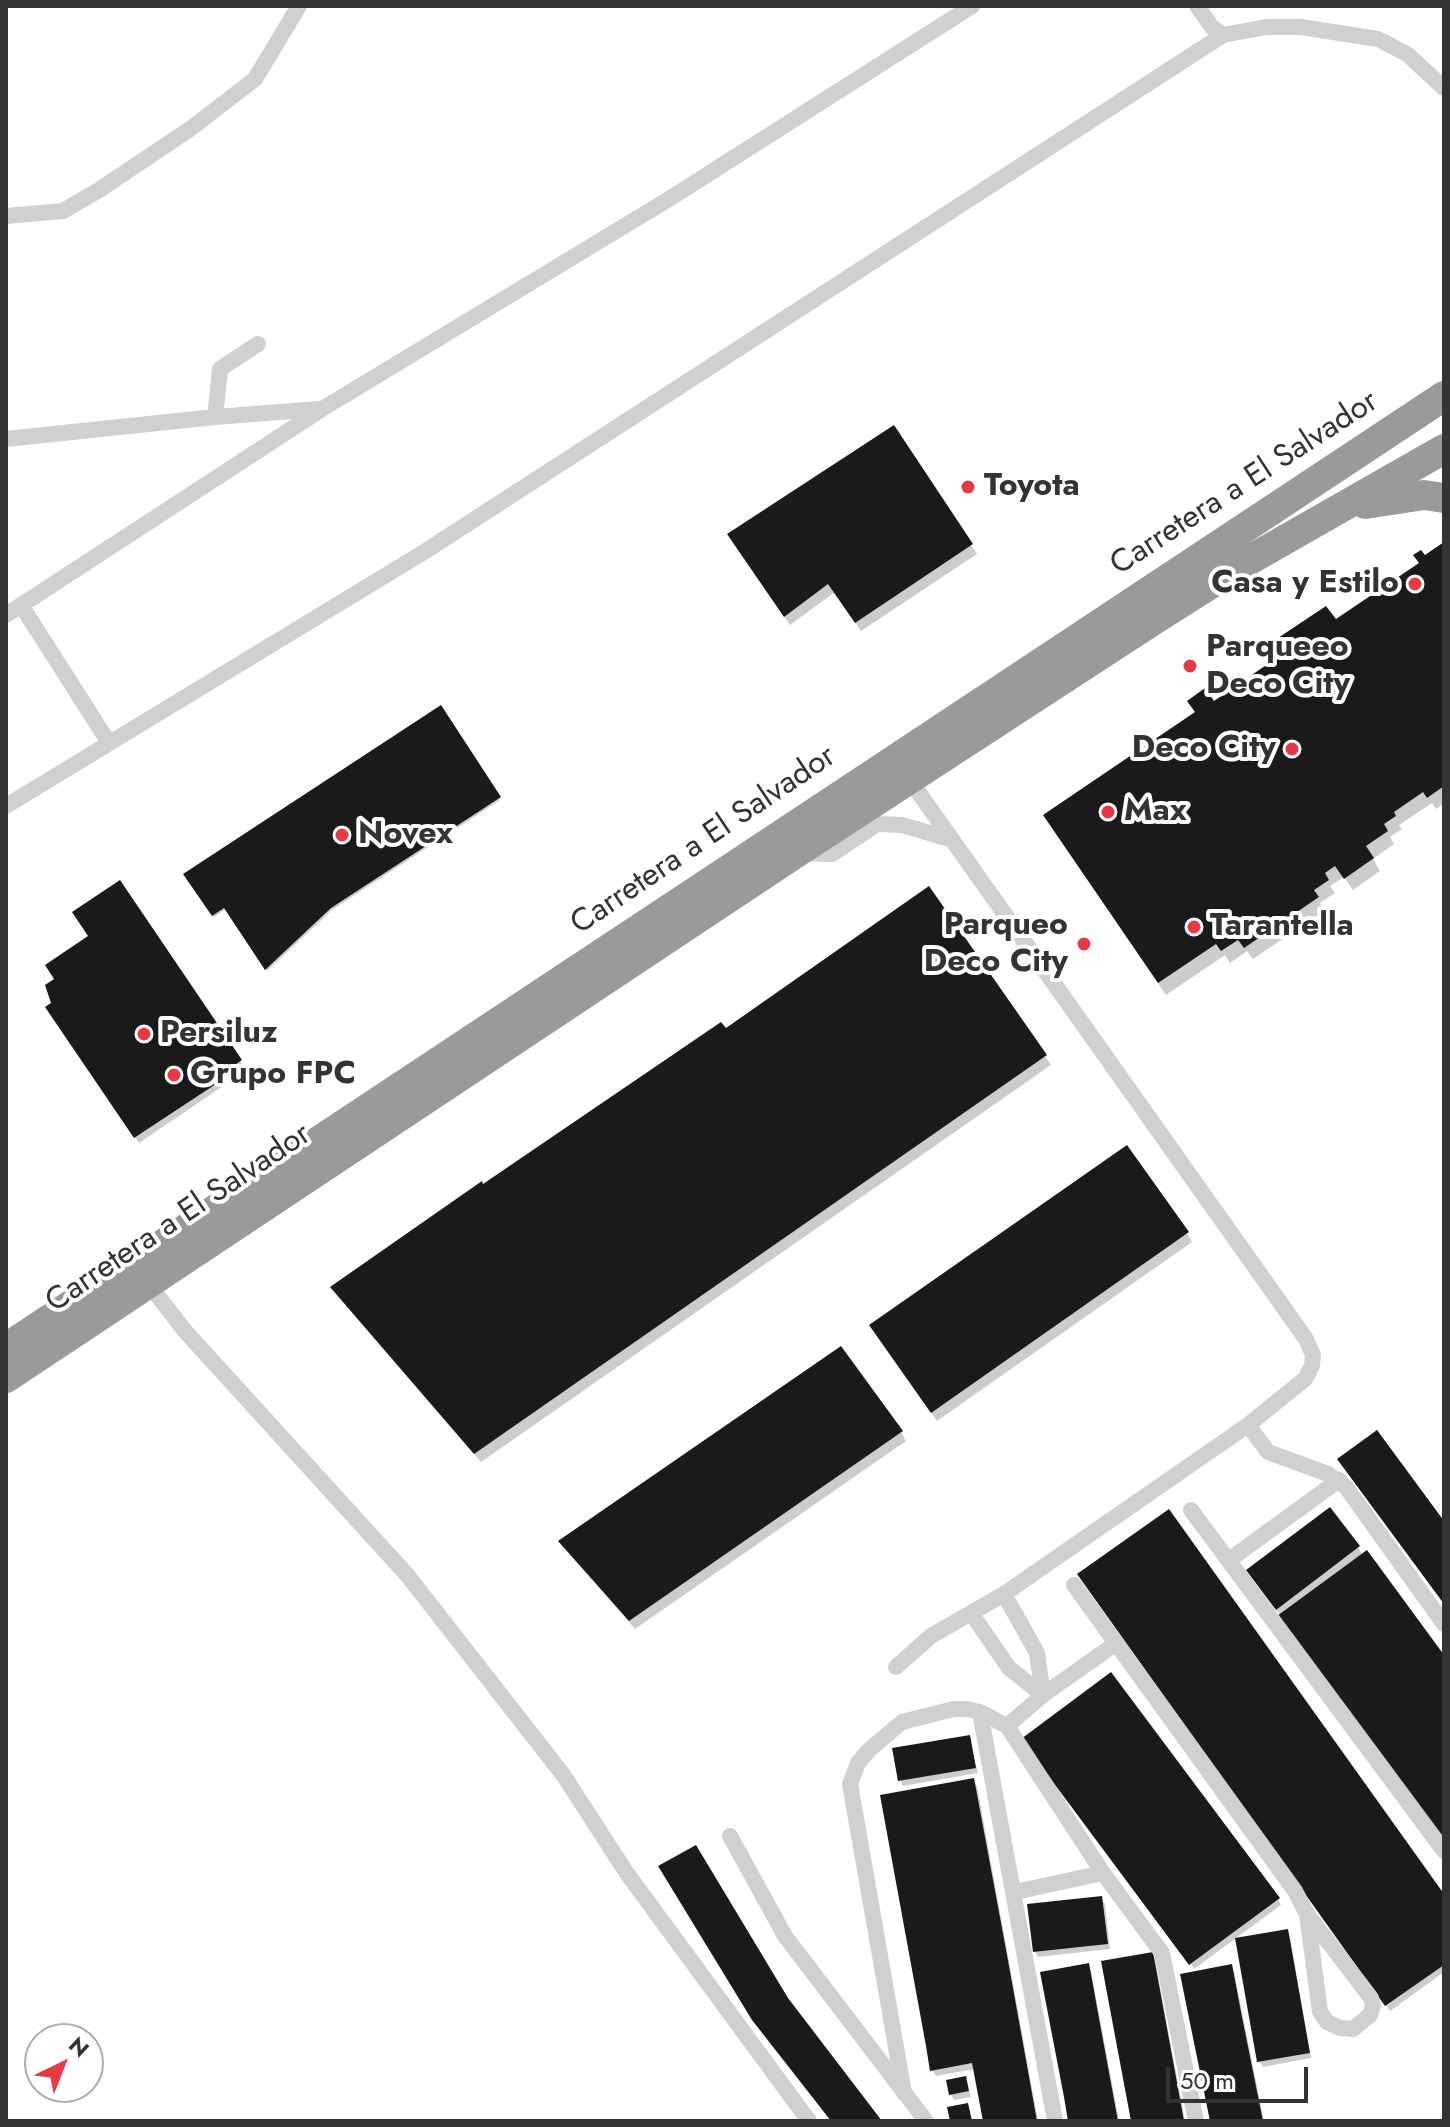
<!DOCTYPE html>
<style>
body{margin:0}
#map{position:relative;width:1450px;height:2127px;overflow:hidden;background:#fff;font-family:Jost,sans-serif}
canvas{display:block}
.frame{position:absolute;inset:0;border:8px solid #333;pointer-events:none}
.north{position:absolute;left:24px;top:2023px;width:80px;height:80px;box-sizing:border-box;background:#fff;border:2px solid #adadad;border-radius:50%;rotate:43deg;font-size:22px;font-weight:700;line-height:32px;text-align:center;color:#333}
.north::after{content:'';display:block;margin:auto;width:28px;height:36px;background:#e63946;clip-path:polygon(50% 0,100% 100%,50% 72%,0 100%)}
.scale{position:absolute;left:1166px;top:2067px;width:142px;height:36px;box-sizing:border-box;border:4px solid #333;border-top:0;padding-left:10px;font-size:24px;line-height:28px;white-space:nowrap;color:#333;-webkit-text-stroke:6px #fff;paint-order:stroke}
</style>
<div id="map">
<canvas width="1450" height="2127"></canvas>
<div class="frame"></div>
<div class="north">N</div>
<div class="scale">50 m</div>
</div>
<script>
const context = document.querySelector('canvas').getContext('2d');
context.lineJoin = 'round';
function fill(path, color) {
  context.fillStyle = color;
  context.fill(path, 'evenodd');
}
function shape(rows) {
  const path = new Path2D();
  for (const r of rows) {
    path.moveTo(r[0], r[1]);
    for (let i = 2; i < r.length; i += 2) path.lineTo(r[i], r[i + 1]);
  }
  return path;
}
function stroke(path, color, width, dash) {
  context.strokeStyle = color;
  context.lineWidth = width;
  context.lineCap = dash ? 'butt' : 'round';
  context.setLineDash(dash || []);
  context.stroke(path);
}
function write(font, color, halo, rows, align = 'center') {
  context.font = font + ' Jost,sans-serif';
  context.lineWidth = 8;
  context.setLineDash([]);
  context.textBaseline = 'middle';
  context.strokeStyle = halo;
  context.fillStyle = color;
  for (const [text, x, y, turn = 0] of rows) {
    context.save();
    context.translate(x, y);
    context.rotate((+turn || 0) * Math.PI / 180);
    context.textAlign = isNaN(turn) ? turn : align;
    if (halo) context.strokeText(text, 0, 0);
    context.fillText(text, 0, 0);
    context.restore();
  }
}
fill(shape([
 [893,428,977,554,861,631,835,592,790,625,735,544],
 [1444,544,1444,803,1436,809,1432,803,1399,825,1402,829,1390,837,1394,844,1373,859,1380,871,1353,890,1344,877,1330,886,1335,893,1320,903,1324,911,1253,959,1247,951,1230,963,1225,955,1166,995,1053,828,1213,703,1420,564,1424,558],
 [440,708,500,800,332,910,267,971,226,909,214,917,186,874],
 [119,883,244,1067,221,1082,223,1086,139,1143,51,1013,56,979,91,937],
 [928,889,1051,1065,481,1462,332,1287,483,1187,725,1030],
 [1187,1233,1192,1242,937,1421,877,1335],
 [901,1432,906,1441,635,1629,561,1542],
 [1358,1547,1363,1556,1444,1658,1281,1616,1251,1576],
 [1083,1580,1444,1898,1444,1972,1390,2011],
 [969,1738,978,1773,903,1786,900,1780],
 [973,1781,977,1786,1038,2121,985,2121,975,2069,936,2076,932,2070],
 [1101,1898,1105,1904,1110,1949,1038,1957,1035,1952],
 [1278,1899,1281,1905,1194,1969,1186,1955],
 [1287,1931,1290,1937,1311,2058,1263,2067,1259,2061],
 [1152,1954,1155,1960,1185,2121,1133,2121],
 [1088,1966,1091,1971,1119,2121,1070,2121],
 [1231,1966,1234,1972,1264,2121,1212,2121],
 [965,2078,971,2097,954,2100,951,2095]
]), '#0003');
fill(shape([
 [894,425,973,544,855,623,828,584,784,617,727,534],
 [1444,542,1444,786,1427,798,1423,792,1394,812,1396,816,1384,824,1388,831,1366,846,1374,858,1344,879,1335,866,1325,873,1329,880,1314,890,1319,897,1244,948,1238,940,1221,951,1216,944,1158,983,1043,815,1195,712,1187,701,1205,688,1214,701,1275,659,1266,646,1326,606,1336,619,1419,563,1413,555,1421,550,1425,555],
 [441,705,501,797,331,908,265,970,224,908,212,916,183,874],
 [120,880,242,1060,219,1076,222,1080,134,1138,45,1007,51,1003,45,985,54,979,45,965,88,936,72,912],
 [929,886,1047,1055,474,1454,330,1287,482,1181,483,1184,721,1022,726,1028],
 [1127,1145,1189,1232,931,1413,869,1325],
 [841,1346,903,1431,629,1621,558,1541],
 [1377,1430,1444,1521,1444,1604,1337,1459],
 [1330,1507,1360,1546,1276,1610,1246,1570],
 [1169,1509,1444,1894,1444,1965,1385,2006,1077,1574],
 [1367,1550,1444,1655,1444,1844,1277,1616],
 [1111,1672,1280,1898,1189,1965,1021,1739],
 [970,1735,976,1768,898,1781,892,1748],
 [974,1778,1007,1955,1037,2121,983,2121,972,2063,930,2071,926,2046,880,1795],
 [696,1845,788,1998,882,2121,831,2121,752,2020,658,1866],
 [1102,1896,1108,1944,1033,1952,1027,1904],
 [1288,1929,1310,2053,1257,2062,1235,1938],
 [1153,1952,1184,2121,1131,2121,1101,1961],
 [1089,1963,1098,2013,1118,2121,1068,2121,1064,2097,1040,1972],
 [1232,1964,1241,2012,1263,2121,1210,2121,1180,1974],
 [966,2076,969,2091,949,2095,946,2080],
 [968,2103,972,2121,950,2121,947,2107]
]), '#1a1a1a');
stroke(shape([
 [1197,6,1212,27,1223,35,1267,27,1301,27,1378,39,1407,54,1444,88],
 [6,216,63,211,99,190,190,129,255,79,299,6],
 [215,417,220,369,258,344],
 [6,439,215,417,319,409],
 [21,605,109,743],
 [6,615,322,409,669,199,972,6],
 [6,806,424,552,1223,35],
 [803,853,832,854,877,824,902,825,950,839],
 [147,1282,185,1331,408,1576,564,1776,626,1872,809,2121],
 [1248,1425,1268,1452,1328,1474,1346,1487,1444,1624],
 [1191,1510,1444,1851],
 [1229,1560,1339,1480],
 [1074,1585,1295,1891,1307,1914,1371,1998,1373,2006,1370,2015,1353,2029,1340,2028,1327,2022,1320,2012,1307,1914],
 [1004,1594,1037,1653,1043,1695],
 [971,1613,1009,1668,1043,1695],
 [896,1667,931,1636,1004,1594,1248,1425,1305,1379,1312,1366,1313,1355,1306,1339,909,779],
 [980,1712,1055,2121],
 [1007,1726,1043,1695,1115,1644],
 [730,1836,785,1936,926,2121],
 [1015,1892,1103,1873],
 [904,2093,850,1784,858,1763,869,1750,902,1722,954,1709,967,1709,980,1712,1007,1726,1103,1873,1162,1953,1196,2121]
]), '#d0d0d0', 16);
stroke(shape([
 [1365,504,1424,495,1444,498],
 [6,1348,1444,396],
 [6,1378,796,853,1157,618,1239,566,1444,449]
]), '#9a9a9a', 30);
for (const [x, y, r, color] of [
 [968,487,8,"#e63946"],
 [1415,584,8,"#e63946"],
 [1190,666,8,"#e63946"],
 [1292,749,8,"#e63946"],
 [1108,812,8,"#e63946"],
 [342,835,8,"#e63946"],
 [1194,927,8,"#e63946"],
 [1084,944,8,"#e63946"],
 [144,1034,8,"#e63946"],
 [174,1075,8,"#e63946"]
]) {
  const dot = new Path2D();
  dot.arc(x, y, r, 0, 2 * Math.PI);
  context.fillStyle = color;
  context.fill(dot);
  stroke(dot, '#fff', 3);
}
write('32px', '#333', '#fff', [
 ["Carretera a El Salvador",1245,484,-33],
 ["Carretera a El Salvador",704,841,-34],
 ["Carretera a El Salvador",179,1219,-34]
]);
write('bold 32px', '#333', '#fff', [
 ["Toyota",984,487],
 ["Casa y Estilo",1399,584,"right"],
 ["Parqueeo",1206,648],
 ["Deco City",1206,685],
 ["Deco City",1276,749,"right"],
 ["Max",1124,812],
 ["Novex",358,835],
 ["Parqueo",1068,926,"right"],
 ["Deco City",1068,963,"right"],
 ["Tarantella",1210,927],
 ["Persiluz",160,1034],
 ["Grupo FPC",190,1075]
], 'left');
</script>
